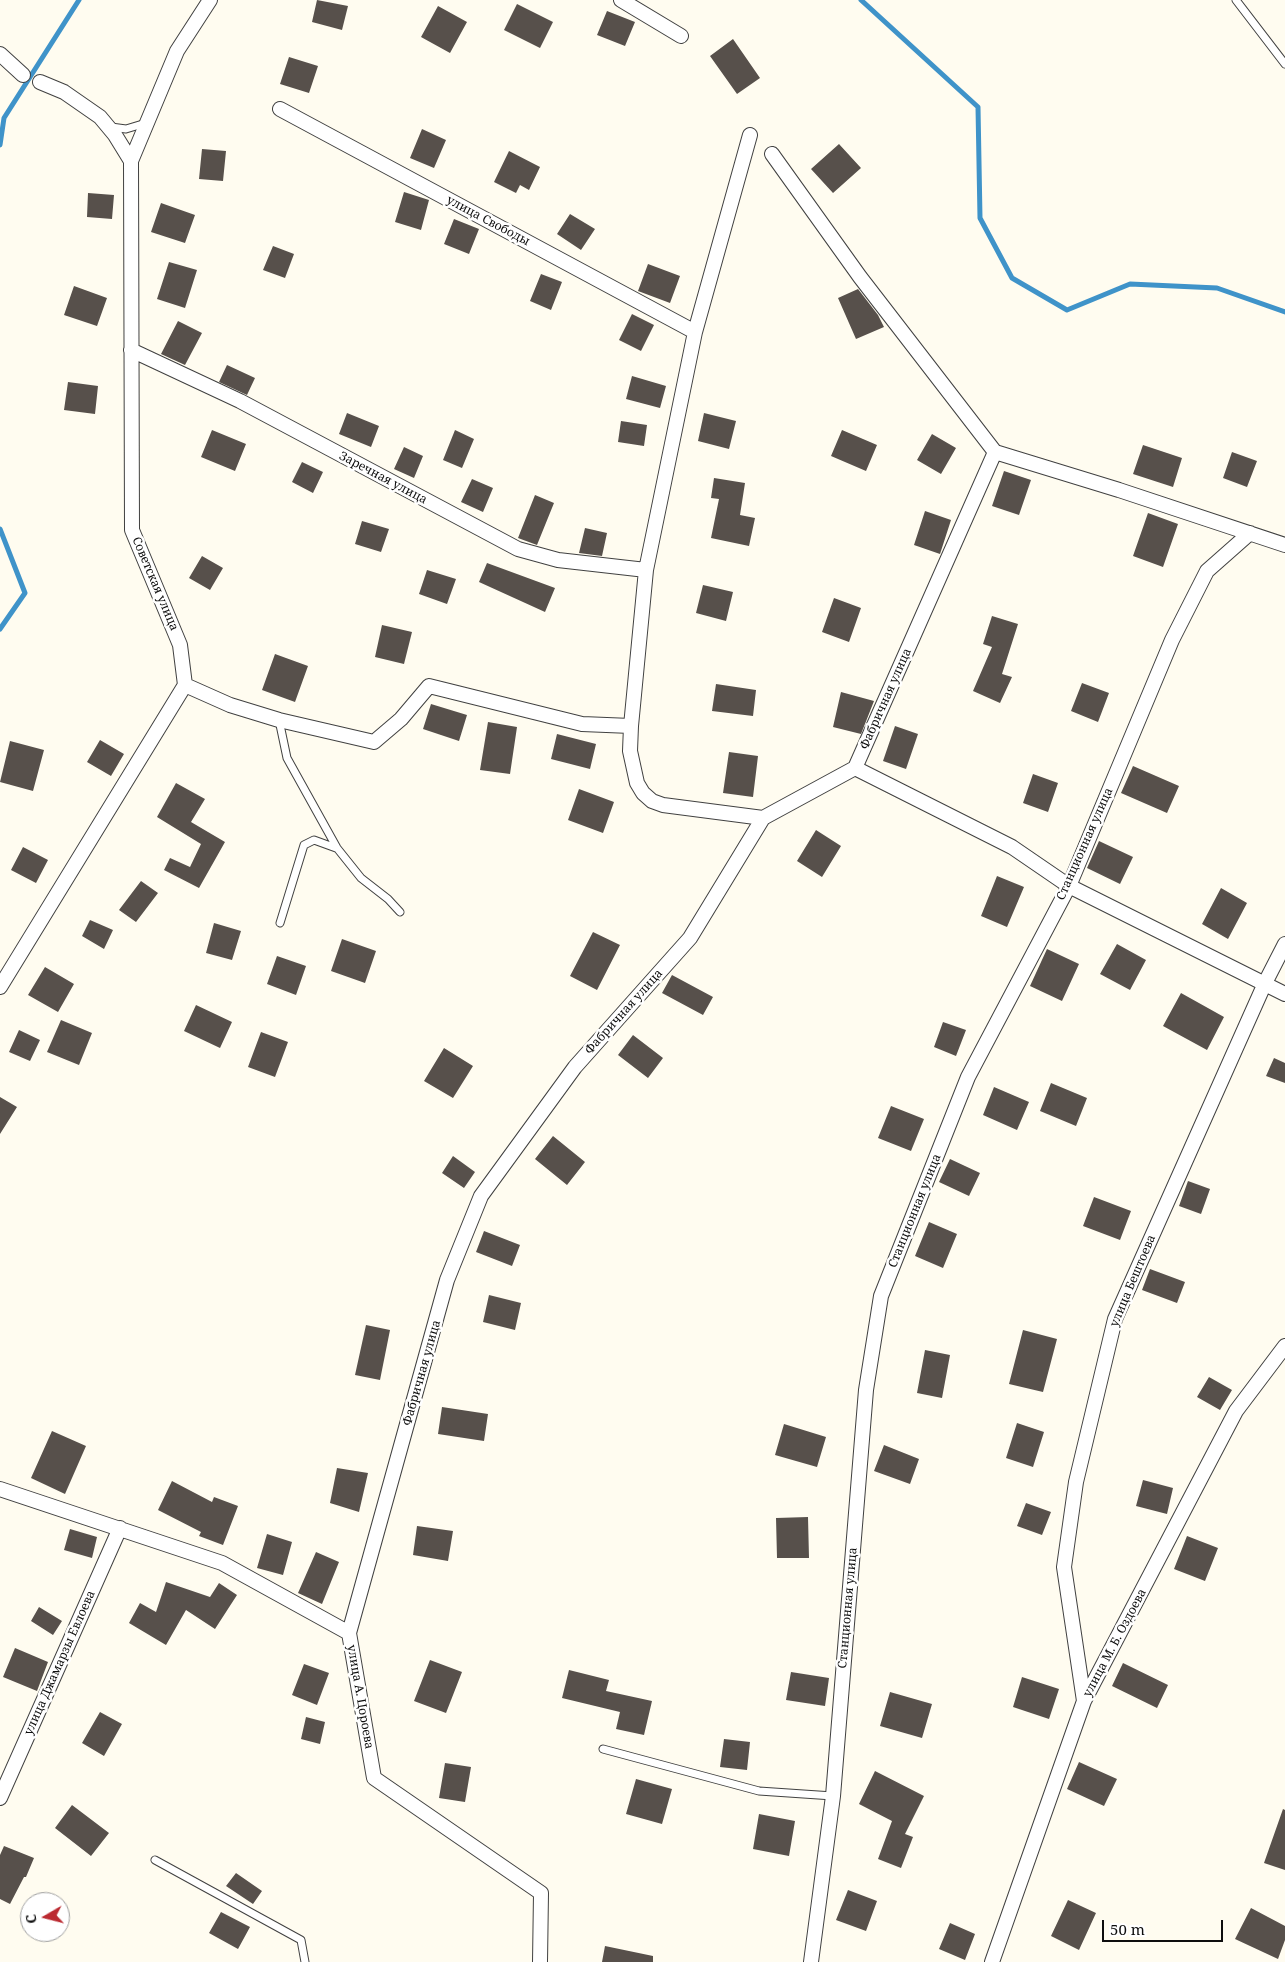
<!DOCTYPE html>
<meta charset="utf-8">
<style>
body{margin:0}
#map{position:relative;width:1285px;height:1962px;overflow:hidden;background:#fffcf0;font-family:"Noto Serif",serif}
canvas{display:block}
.north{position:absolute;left:20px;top:1892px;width:50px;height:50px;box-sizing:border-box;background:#fff;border:1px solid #9f9f9f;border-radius:50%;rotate:262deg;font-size:14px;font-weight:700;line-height:20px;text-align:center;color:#0e0e0e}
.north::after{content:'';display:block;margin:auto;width:18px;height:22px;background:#bb2a31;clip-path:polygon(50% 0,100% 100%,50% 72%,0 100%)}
.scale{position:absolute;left:1102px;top:1920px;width:121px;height:22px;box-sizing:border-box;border:2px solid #0e0e0e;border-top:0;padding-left:6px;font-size:15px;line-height:18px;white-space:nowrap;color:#0e0e0e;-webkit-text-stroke:4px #fff;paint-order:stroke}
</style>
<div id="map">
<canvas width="1285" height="1962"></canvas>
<div class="north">С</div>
<div class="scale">50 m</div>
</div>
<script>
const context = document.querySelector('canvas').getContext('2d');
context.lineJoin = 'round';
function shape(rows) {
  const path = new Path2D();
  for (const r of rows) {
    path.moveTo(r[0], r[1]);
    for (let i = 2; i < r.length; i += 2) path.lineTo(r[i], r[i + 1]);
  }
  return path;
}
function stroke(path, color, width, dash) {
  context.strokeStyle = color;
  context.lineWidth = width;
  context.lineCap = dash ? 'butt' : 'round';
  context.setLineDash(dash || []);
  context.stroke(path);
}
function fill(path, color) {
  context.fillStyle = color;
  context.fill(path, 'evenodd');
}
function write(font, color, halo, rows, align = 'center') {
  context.font = font + ' "Noto Serif",serif';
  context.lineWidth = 5;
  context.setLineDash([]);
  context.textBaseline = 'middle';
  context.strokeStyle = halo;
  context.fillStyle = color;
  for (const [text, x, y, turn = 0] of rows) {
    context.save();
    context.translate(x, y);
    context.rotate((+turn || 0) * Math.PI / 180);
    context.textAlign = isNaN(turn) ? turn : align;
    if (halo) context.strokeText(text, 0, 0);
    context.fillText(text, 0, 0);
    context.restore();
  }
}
stroke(shape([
 [861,0,978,107,980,218,1012,278,1067,310,1130,284,1217,288,1285,312],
 [0,145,4,118,79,0],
 [0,529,25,593,0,629]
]), '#3f93c9', 5);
fill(shape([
 [317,0,348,6,342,30,312,22],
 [517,4,553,22,540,48,504,30],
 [438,6,467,22,450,53,421,37],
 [607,11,635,22,625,46,597,35],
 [733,39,760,78,737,94,710,56],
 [289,57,318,66,309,93,280,84],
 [422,129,446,140,434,168,410,158],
 [839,144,861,168,833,193,811,169],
 [202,149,226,151,223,181,199,179],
 [509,151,540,167,529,190,520,185,516,193,494,182],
 [404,192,429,200,421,230,395,222],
 [88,193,114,195,112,219,87,217],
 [161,203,195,215,185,243,151,232],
 [570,214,595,229,581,250,557,234],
 [454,219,479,229,469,254,444,244],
 [273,246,294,254,285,278,263,270],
 [169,262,197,270,185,308,157,299],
 [648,264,680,276,670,303,638,291],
 [541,274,562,282,551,310,530,301],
 [74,286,107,298,97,326,64,315],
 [858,289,878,315,884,327,856,339,838,298],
 [632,314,654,325,641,351,619,340],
 [178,321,202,333,185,365,161,354],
 [227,365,255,378,247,395,219,382],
 [632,376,666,386,660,408,626,399],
 [68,382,98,386,95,414,64,410],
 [347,413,379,426,371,447,339,434],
 [704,413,736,421,729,449,698,441],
 [621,421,647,425,644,446,618,442],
 [212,430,246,444,235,471,201,457],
 [455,430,474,439,462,468,443,460],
 [842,430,877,445,866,471,831,456],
 [932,434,956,448,941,474,917,460],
 [1143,445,1182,458,1173,487,1133,474],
 [404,447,423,456,414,478,394,469],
 [1232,452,1257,461,1247,487,1223,478],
 [302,462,323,472,313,493,292,482],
 [1004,471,1031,480,1019,515,992,506],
 [714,478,745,483,740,515,755,518,749,546,711,538,719,499,711,498],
 [472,479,493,488,483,512,461,502],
 [535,495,554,503,537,545,518,538],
 [925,511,951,520,940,554,914,545],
 [1148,513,1178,524,1163,567,1133,556],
 [362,521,389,529,381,552,355,544],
 [585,528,607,533,602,556,579,553],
 [202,556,223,568,210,590,189,578],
 [487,563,555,588,545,612,479,582],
 [427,570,456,579,447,604,419,594],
 [703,585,733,592,726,621,696,613],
 [834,598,861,608,849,642,822,632],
 [992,616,1018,624,1002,674,1012,677,1000,703,973,691,992,647,983,644],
 [382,625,412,632,404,664,375,657],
 [275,654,308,666,295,702,262,690],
 [1082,683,1109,693,1098,722,1071,711],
 [716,684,756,690,753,716,712,711],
 [841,692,874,701,861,734,833,727],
 [431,704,467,715,459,741,423,729],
 [488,722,517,727,510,774,480,770],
 [895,726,918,734,906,769,883,761],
 [557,734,596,744,590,769,551,759],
 [100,740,124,754,111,776,87,762],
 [10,741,44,750,33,791,0,782],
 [729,752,758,756,753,797,723,793],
 [1133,766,1179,786,1167,813,1121,793],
 [1033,774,1058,783,1048,812,1023,803],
 [176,783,205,799,191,822,225,842,199,888,164,870,170,858,190,867,201,844,157,817],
 [579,789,614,802,603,833,568,820],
 [816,830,841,846,822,877,797,861],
 [1099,841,1133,857,1120,884,1087,868],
 [23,847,48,860,36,883,11,870],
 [997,876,1024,887,1007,927,981,916],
 [141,881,158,893,136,922,119,910],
 [1221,888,1247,903,1228,939,1202,924],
 [90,920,113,930,104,949,82,936],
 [214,923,241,931,232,960,206,953],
 [593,932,620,945,597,990,570,976],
 [342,939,376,951,365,983,331,971],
 [1117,944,1146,960,1130,990,1100,974],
 [1047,949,1079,964,1062,1001,1030,986],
 [277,956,306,966,296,995,267,984],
 [45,967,74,984,58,1012,28,995],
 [672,975,713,997,703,1015,662,993],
 [1181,993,1224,1017,1207,1050,1163,1026],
 [196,1005,232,1022,220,1048,184,1031],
 [61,1020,92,1033,79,1065,47,1052],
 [943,1022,966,1030,956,1056,934,1047],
 [19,1030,40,1040,30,1061,9,1052],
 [261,1032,288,1042,275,1077,248,1067],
 [633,1035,663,1058,648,1078,618,1055],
 [444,1048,473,1066,453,1098,424,1081],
 [1274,1058,1285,1063,1285,1083,1266,1076],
 [1051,1083,1087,1098,1076,1126,1040,1111],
 [994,1087,1029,1102,1017,1130,983,1115],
 [0,1097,17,1107,0,1134],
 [891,1106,924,1119,911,1151,878,1138],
 [553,1136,585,1162,567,1185,535,1159],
 [453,1156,475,1172,464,1188,442,1173],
 [950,1159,980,1173,969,1196,939,1182],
 [1188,1181,1210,1189,1201,1214,1179,1206],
 [1094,1197,1131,1211,1120,1240,1083,1226],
 [929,1222,957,1234,943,1268,915,1256],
 [484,1231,520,1245,512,1266,476,1252],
 [1150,1269,1185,1282,1177,1303,1142,1290],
 [489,1295,521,1303,515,1330,483,1322],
 [366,1325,390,1330,380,1380,355,1375],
 [1023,1330,1057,1339,1043,1392,1009,1384],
 [925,1350,950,1355,942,1398,917,1393],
 [1209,1377,1232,1390,1220,1410,1197,1397],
 [442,1407,488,1414,484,1441,438,1434],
 [1017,1423,1044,1432,1033,1467,1006,1458],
 [784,1424,826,1437,817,1467,775,1455],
 [52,1431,86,1446,65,1494,31,1478],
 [884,1445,919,1459,910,1484,874,1471],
 [337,1468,368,1473,359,1512,330,1503],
 [1143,1480,1173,1488,1167,1514,1136,1506],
 [172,1481,212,1502,214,1497,238,1506,223,1545,199,1536,201,1532,158,1510],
 [1026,1503,1051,1512,1042,1535,1017,1526],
 [808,1517,809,1558,777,1558,776,1518],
 [417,1526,453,1531,448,1561,413,1555],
 [70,1529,97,1537,92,1558,64,1550],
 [267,1534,292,1542,283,1575,257,1568],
 [1187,1536,1218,1548,1205,1581,1174,1569],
 [316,1552,339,1562,322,1604,298,1593],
 [166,1582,210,1597,219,1583,237,1595,215,1629,186,1610,166,1645,129,1623,140,1603,156,1612],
 [39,1607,62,1621,53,1635,31,1621],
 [15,1648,48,1662,37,1691,3,1677],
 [430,1660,462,1672,446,1713,414,1701],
 [1123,1663,1168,1685,1157,1708,1112,1686],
 [304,1664,329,1673,317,1705,292,1695],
 [569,1670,609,1680,606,1691,652,1701,644,1735,616,1729,620,1712,562,1698],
 [791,1672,829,1678,825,1706,786,1700],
 [1022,1677,1059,1689,1049,1719,1013,1707],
 [890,1692,932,1704,922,1738,880,1726],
 [100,1712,122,1724,104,1756,82,1743],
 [306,1717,325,1722,320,1744,301,1739],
 [724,1739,750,1742,747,1770,720,1767],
 [1079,1762,1117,1779,1104,1806,1067,1789],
 [445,1763,471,1767,465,1802,439,1798],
 [875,1771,924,1796,905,1834,913,1837,901,1868,878,1859,892,1821,859,1804],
 [636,1779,672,1789,662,1824,626,1814],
 [72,1805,109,1833,91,1856,55,1828],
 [1283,1809,1285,1810,1285,1870,1264,1863],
 [759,1814,795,1821,789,1856,753,1849],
 [4,1846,34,1858,26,1877,24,1877,10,1904,0,1899,0,1855],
 [236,1873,262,1891,253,1904,226,1886],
 [848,1890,877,1901,866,1931,836,1920],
 [1068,1900,1096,1913,1079,1950,1051,1936],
 [1251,1908,1285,1926,1285,1940,1278,1959,1235,1939],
 [221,1912,250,1927,238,1949,209,1933],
 [950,1923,975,1934,965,1960,939,1949],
 [605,1946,653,1956,653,1962,602,1962]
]), '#57504b');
const service = shape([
 [1236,0,1285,64],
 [111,127,126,129,146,123],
 [279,720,287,758,337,848,361,878,388,899,400,912],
 [280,923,304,845,314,840,336,848],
 [603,1749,759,1791,833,1796],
 [155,1860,301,1940,305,1962]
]);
const minor = shape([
 [621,0,681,36],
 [0,54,23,75],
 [280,109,695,332],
 [750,135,695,332,646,570,631,726,630,751,637,783,643,793,652,801,663,805,763,818],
 [772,154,860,277,995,452,1119,490,1285,545],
 [131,161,177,51,210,0],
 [131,350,240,401,518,549,558,560,646,570],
 [185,685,230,705,279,720,374,742,401,719,429,686,582,724,631,726],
 [855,768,1012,847,1069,886,1285,994],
 [0,987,185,685,180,645,132,530,131,161,115,135,100,117,64,92,40,82],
 [0,1489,222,1563,349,1633,374,1778,541,1893,540,1962],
 [349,1633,447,1280,481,1196,575,1067,690,938,763,818,855,768,995,452],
 [1084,1701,1064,1567,1076,1482,1115,1319,1265,983,1285,944],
 [0,1798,120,1528],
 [811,1962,833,1796,866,1390,881,1296,968,1077,1069,886,1172,640,1207,571,1250,533],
 [992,1962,1084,1701,1236,1411,1285,1346]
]);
stroke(service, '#414141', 9);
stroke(minor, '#414141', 16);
stroke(service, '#fff', 7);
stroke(minor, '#fff', 14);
write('12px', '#0e0e0e', '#fff', [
 ["улица Свободы",488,221,28],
 ["Заречная улица",383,478,28],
 ["Советская улица",155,584,67],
 ["Фабричная улица",886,699,-66],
 ["Станционная улица",1085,844,-66],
 ["Фабричная улица",624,1012,-48],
 ["Станционная улица",915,1211,-68],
 ["улица Бештоева",1133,1281,-67],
 ["Фабричная улица",422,1373,-74],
 ["Станционная улица",848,1608,-85],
 ["улица М. Б. Оздоева",1115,1643,-62],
 ["улица Джамарзы Евлоева",60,1663,-66],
 ["улица А. Цороева",360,1697,80]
]);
</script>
